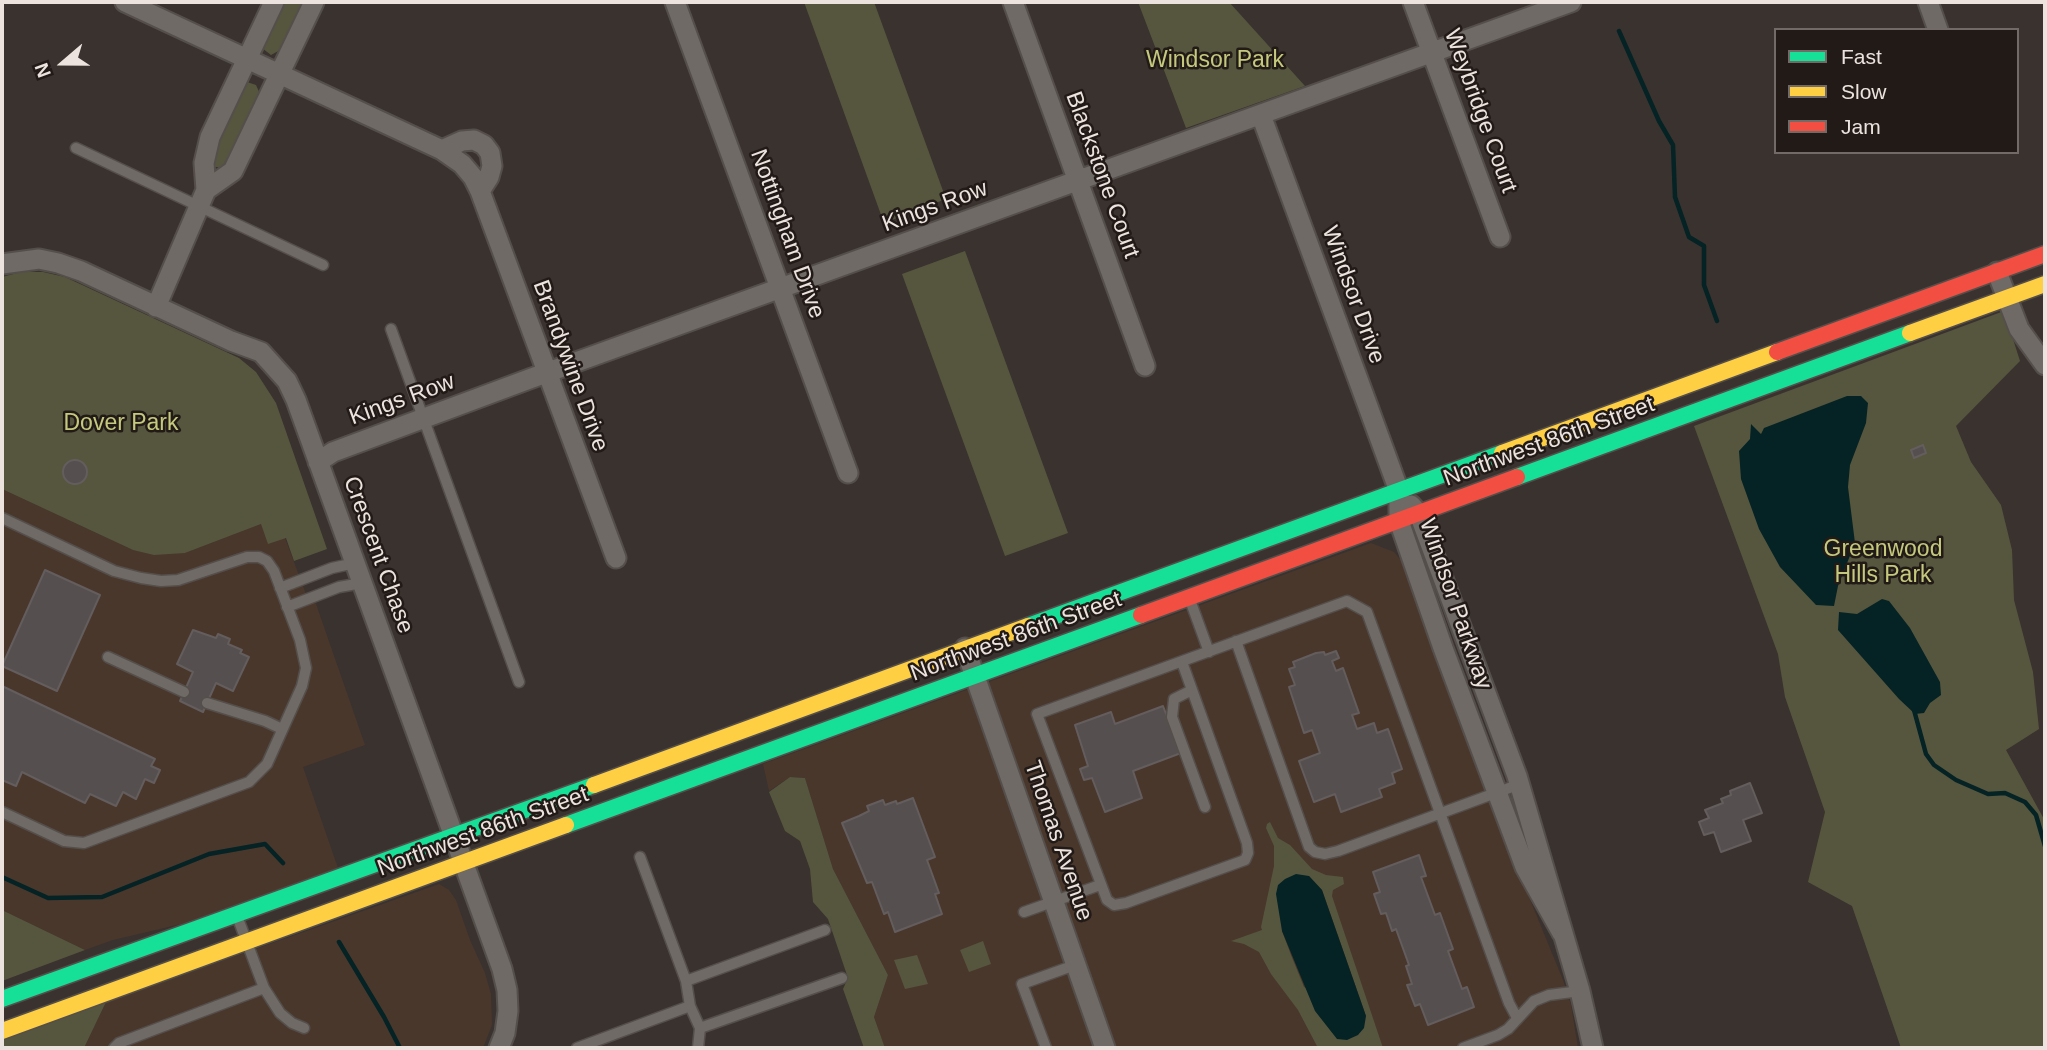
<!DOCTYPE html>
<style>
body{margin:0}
#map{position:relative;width:2047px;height:1050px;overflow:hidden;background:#3a322e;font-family:Arial,sans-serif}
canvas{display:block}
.frame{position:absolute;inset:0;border:4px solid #ece3de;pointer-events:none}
.legend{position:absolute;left:1774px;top:28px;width:245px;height:126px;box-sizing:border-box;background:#211a17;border:2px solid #726a67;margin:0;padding:9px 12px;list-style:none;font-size:21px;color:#ece3de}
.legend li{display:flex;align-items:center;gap:14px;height:35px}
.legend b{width:35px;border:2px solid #726a67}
.north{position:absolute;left:28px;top:28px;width:70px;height:70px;-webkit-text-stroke:5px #211a17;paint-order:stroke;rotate:250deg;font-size:19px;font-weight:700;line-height:28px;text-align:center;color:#ece3de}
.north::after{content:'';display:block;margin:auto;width:24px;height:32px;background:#ece3de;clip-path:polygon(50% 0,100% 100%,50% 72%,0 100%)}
</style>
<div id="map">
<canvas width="2047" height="1050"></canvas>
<div class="frame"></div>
<ul class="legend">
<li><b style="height:9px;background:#16e098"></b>Fast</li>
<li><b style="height:9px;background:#ffcf43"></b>Slow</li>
<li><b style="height:9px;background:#f24e42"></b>Jam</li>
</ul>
<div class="north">N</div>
</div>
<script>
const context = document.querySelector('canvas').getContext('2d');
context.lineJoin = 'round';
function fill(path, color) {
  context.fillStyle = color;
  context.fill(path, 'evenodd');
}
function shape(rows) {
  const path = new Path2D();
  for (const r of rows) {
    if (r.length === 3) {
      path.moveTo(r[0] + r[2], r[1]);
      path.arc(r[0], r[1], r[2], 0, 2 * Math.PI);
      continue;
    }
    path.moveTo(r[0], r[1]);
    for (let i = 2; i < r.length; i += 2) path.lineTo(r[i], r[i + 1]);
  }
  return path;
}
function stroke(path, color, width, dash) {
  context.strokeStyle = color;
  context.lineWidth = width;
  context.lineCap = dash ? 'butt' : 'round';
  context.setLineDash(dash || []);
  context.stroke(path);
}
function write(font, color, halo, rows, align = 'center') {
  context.font = font + ' Arial,sans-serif';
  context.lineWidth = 5;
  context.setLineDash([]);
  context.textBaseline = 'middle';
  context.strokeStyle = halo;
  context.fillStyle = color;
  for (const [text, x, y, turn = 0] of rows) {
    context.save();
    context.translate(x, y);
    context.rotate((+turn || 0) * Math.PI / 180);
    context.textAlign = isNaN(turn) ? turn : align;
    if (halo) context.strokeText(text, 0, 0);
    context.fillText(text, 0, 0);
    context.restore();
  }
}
fill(shape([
 [2,489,133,550,185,553,261,524,285,538,309,602,315,601,365,745,303,767,338,868,181,924,113,940,85,950,2,910],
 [1371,543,1394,552,1404,564,1497,819,1563,980,1571,1005,1578,1048,885,1048,874,1017,888,975,833,869,805,778,790,777,769,791,763,764],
 [439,884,449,890,456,900,470,940,485,973,491,994,492,1025,483,1048,84,1048,106,1002]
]), '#49372c');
fill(shape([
 [280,2,304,2,282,49,271,55,262,48],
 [804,2,874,2,946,199,884,223],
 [1138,2,1229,2,1305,86,1186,128],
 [247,82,256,85,260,94,229,162,223,167,215,167,212,164,210,153,242,85],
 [965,251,1068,533,1005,556,902,274],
 [21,272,43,272,65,277,239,358,256,372,276,403,327,549,294,561,286,538,268,544,261,524,185,553,154,555,133,550,2,489,2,277],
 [2004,311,2020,361,1956,426,1971,462,2001,505,2012,550,2014,600,2033,672,2039,729,2006,750,2045,821,2045,1048,1901,1048,1852,906,1808,882,1825,812,1785,697,1778,654,1694,426],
 [790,777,805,778,833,869,888,975,874,1017,885,1048,864,1048,843,989,848,978,828,919,813,902,810,869,800,841,785,831,769,792],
 [1270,822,1278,838,1290,845,1312,869,1326,875,1343,877,1344,884,1333,890,1332,896,1383,1048,1318,1048,1298,1010,1271,974,1259,952,1244,944,1231,941,1262,930,1261,927,1274,866,1274,846,1266,828,1267,824],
 [1309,876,1322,890,1366,1016,1304,987,1291,955,1282,931],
 [2,910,85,950,2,981],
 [983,941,991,964,969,972,960,950],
 [917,955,928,984,905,989,894,960],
 [106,1002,84,1048,2,1048,2,1040]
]), '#56563e');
fill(shape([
 [1847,396,1861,396,1868,403,1866,423,1850,465,1848,487,1855,543,1838,586,1834,606,1816,605,1780,567,1759,529,1741,479,1739,451,1750,439,1751,424,1761,434,1764,428],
 [1882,599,1889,601,1910,628,1940,682,1941,695,1930,703,1924,713,1915,714,1899,699,1838,630,1839,612,1857,614],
 [1296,874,1309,876,1322,890,1366,1016,1364,1028,1358,1035,1347,1040,1337,1039,1315,1011,1282,931,1276,894,1278,885,1285,879]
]), '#052324');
stroke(shape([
 [1619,31,1659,121,1673,145,1675,197,1689,237,1704,246,1704,285,1717,321],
 [1914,710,1926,754,1934,765,1956,780,1988,794,2005,793,2025,802,2036,815,2045,846],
 [2,877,48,898,102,897,209,854,265,844,283,863],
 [339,942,384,1017,400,1048]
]), '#052324', 4.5);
const building = shape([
 [1923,445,1926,453,1914,458,1911,450,1923,445],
 [75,472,12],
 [45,570,100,595,57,691,2,666,45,570],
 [193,630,216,638,218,634,230,639,228,644,242,650,240,653,249,657,233,691,216,683,203,712,180,701,193,672,177,664,193,630],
 [1336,651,1339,658,1332,661,1336,671,1343,668,1359,713,1352,715,1357,729,1374,723,1377,733,1388,729,1402,769,1392,773,1395,783,1379,789,1382,797,1341,812,1335,794,1314,802,1299,761,1320,753,1312,730,1304,733,1289,687,1295,685,1289,669,1295,667,1293,662,1316,653,1324,652,1325,655,1336,651],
 [2,686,155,759,151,766,160,770,154,783,145,779,136,799,123,792,116,806,90,794,85,803,22,772,16,786,2,780,2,686],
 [1163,706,1181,753,1133,771,1142,798,1105,812,1092,778,1084,780,1080,769,1088,766,1075,725,1111,712,1115,724,1163,706],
 [1750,783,1762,813,1743,820,1751,841,1721,852,1714,832,1704,835,1699,822,1709,818,1705,810,1723,803,1721,799,1731,795,1730,791,1750,783],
 [913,798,935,857,927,860,939,893,935,894,942,914,895,932,888,912,884,914,872,882,867,883,842,823,859,816,869,811,867,806,883,800,885,805,896,801,897,804,913,798],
 [1419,855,1426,876,1421,877,1435,915,1440,913,1453,949,1448,951,1462,989,1467,987,1474,1007,1428,1025,1420,1004,1415,1006,1407,985,1412,984,1406,966,1409,965,1396,929,1392,931,1386,913,1381,914,1374,894,1380,892,1373,872,1419,855]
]);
fill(building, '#564f4f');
stroke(building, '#645d5d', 2);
const lane = shape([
 [76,148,323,265],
 [391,329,519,682],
 [2,518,114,571,141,578,161,581,178,580,247,557,259,557,267,561,274,571,300,640,306,668,302,686,267,764,249,782,84,843,64,841,2,812],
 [280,588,332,568,355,563],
 [1190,600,1209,652],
 [287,607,339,587,362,583],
 [1236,641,1309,847,1315,852,1325,854,1338,851,1520,784],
 [108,657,184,692],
 [1182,662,1247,843,1248,853,1245,860,1126,903,1114,905,1107,900,1037,714,1347,601,1367,612,1509,1003,1517,1018],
 [1192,690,1174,699,1172,717,1205,807],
 [207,703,265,721,282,729],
 [1024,912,1100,885],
 [237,916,264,988],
 [686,981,825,930],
 [690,1006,700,1028,698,1048],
 [700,1028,842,978],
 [114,1048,119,1043,264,988,280,1013,292,1023,304,1028],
 [577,1048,690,1006,686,981,640,857],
 [1046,1048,1022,984,1075,965],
 [1463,1048,1498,1035,1508,1029,1534,1001,1549,995,1580,991]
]);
const street = shape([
 [125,2,442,150,462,164,473,177,480,191,616,558],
 [675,2,848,473],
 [1013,2,1145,366],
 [1413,2,1500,237],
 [1928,2,1938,30],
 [1261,115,1399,491,1399,521,1443,648,1525,867,1562,933],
 [442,150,462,141,474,140,484,145,490,153,492,166,489,177,480,191],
 [206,190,233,171,314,2],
 [2,264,39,259,58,263,81,271,231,341,261,352,287,381,296,400,502,969,507,990,508,1011,505,1033,499,1048],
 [1997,272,2019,329,2045,365],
 [156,307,206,190,204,163,210,137,274,2],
 [318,462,333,452,532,378,1571,2],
 [1411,505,1419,514,1517,776,1580,991,1593,1048],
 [965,648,1105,1048]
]);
const fast = shape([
 [1517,477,1910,333],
 [1028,626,1502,453],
 [566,825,1141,615],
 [2,999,594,785]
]);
const slow = shape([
 [1910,333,2045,284],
 [1502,453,1777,352],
 [594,785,1028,626],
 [2,1031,566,825]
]);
const jam = shape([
 [1777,352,2045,254],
 [1141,615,1517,477]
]);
stroke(lane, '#554f4b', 13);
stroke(street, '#554f4b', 23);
stroke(fast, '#554f4b', 19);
stroke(slow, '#554f4b', 19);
stroke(jam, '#554f4b', 19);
stroke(lane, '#706a66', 10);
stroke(street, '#706a66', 19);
stroke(fast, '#16e098', 16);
stroke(slow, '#ffcf43', 16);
stroke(jam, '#f24e42', 16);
write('23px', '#c4c97d', '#211a17', [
 ["Windsor Park",1215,61],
 ["Dover Park",121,424],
 ["Greenwood",1883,550],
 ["Hills Park",1883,576]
]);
write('23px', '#ece3de', '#211a17', [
 ["Weybridge Court",1480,111,70],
 ["Blackstone Court",1102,175,70],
 ["Kings Row",935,207,-20],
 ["Nottingham Drive",787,234,70],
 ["Windsor Drive",1353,295,70],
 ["Brandywine Drive",570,366,70],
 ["Kings Row",402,400,-20],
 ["Northwest 86th Street",1549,442,-20],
 ["Crescent Chase",378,555,70],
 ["Windsor Parkway",1455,604,71],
 ["Northwest 86th Street",1016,637,-20],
 ["Northwest 86th Street",483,832,-20],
 ["Thomas Avenue",1058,841,71]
]);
</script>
